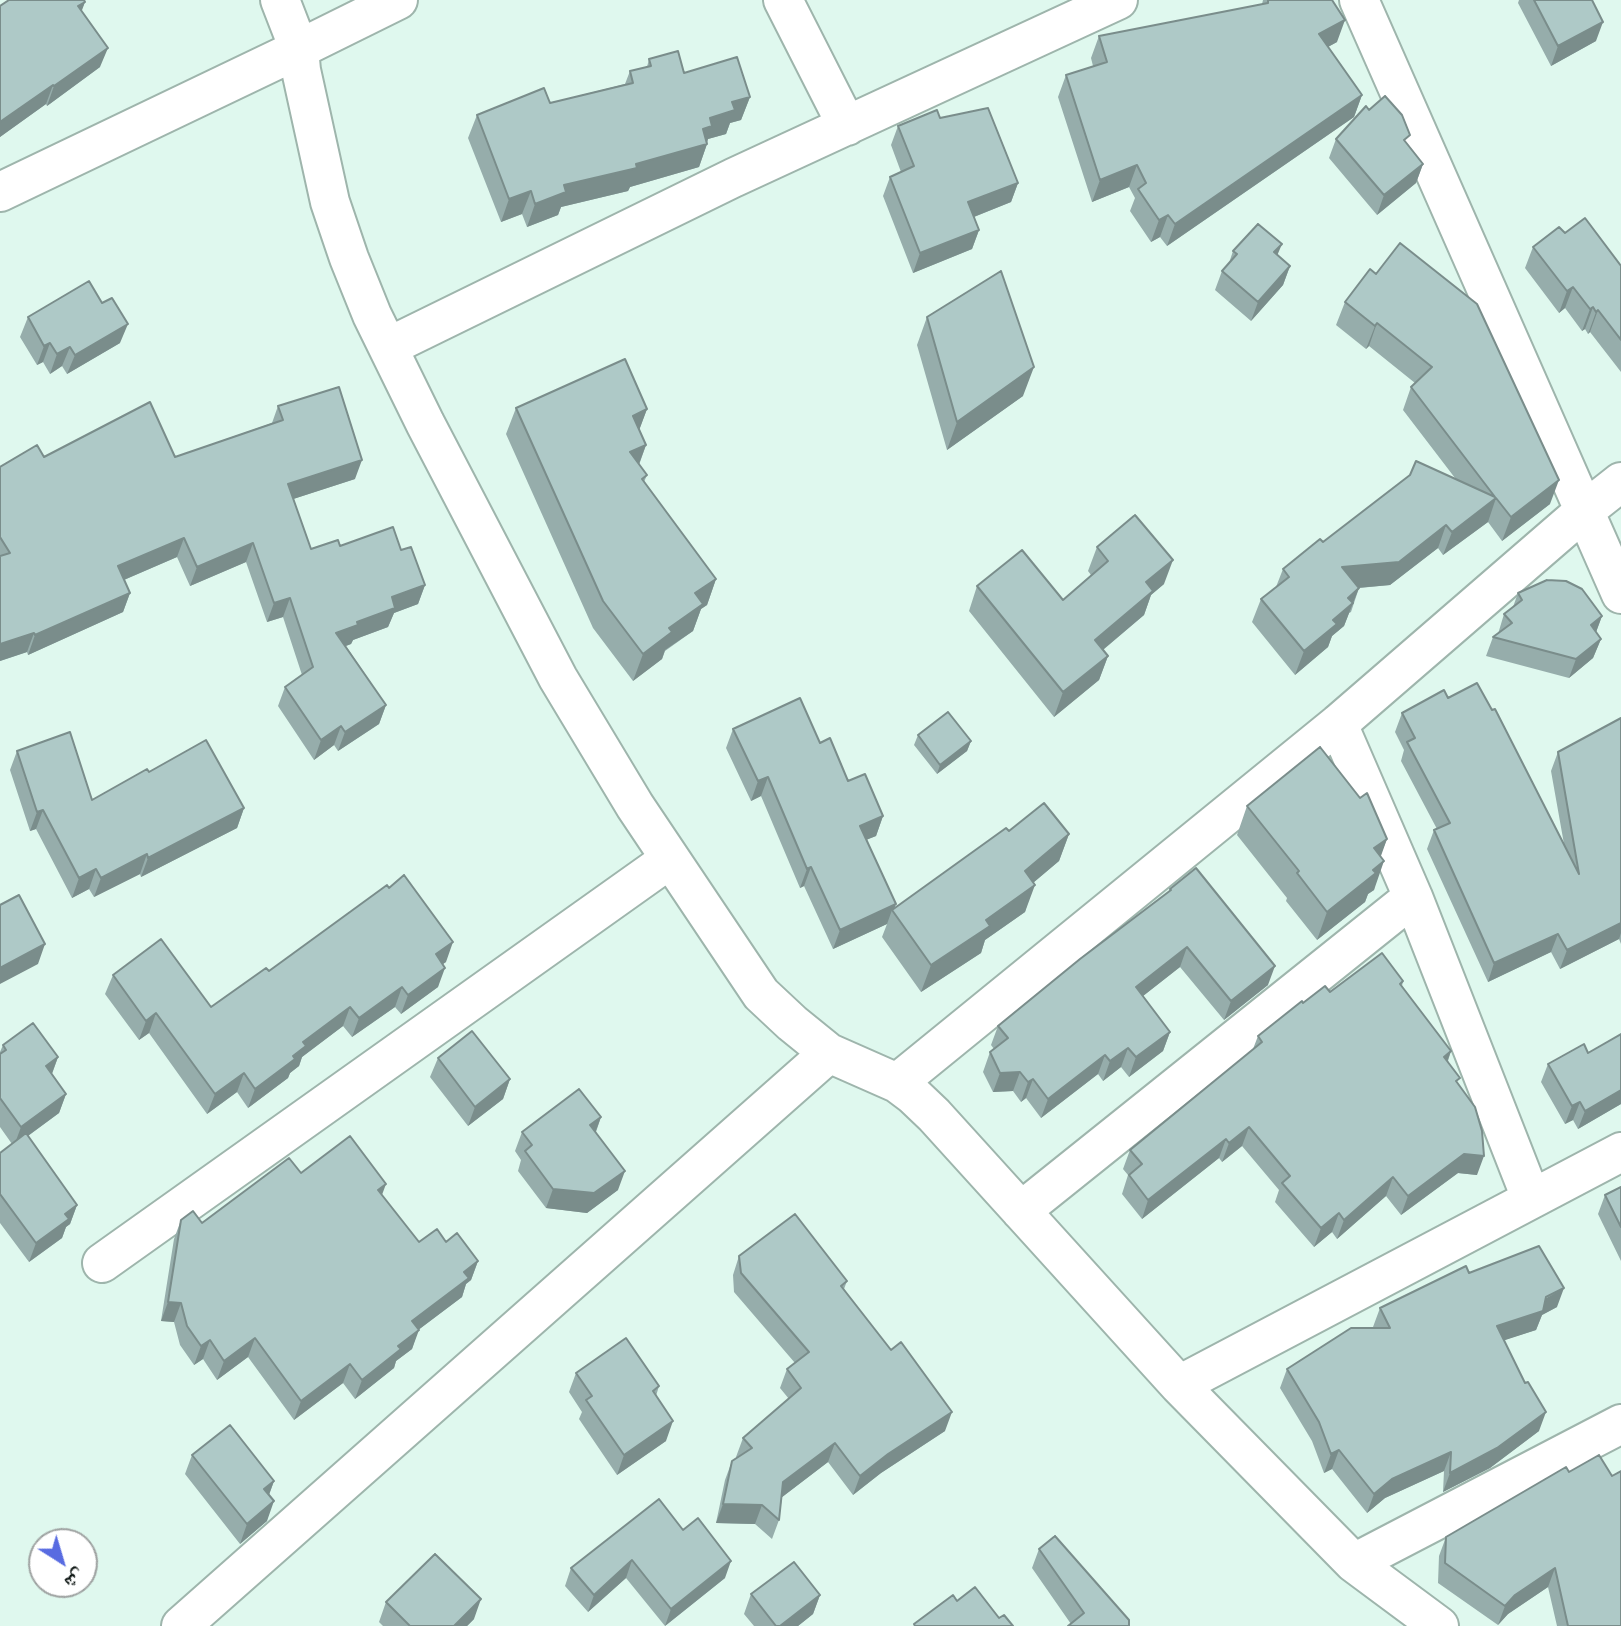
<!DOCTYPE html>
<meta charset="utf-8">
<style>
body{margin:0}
#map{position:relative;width:1621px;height:1626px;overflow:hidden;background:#dff8ee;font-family:"Source Sans 3","Noto Naskh Arabic",sans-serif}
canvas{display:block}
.north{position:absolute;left:28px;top:1528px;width:70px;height:70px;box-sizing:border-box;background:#fff;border:2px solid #9ea2a1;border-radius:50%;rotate:143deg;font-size:19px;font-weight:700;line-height:28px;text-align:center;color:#0d1613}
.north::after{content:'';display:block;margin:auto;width:24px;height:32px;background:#586be1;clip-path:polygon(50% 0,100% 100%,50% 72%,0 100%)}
</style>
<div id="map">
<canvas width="1621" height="1626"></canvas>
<div class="north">ش</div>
</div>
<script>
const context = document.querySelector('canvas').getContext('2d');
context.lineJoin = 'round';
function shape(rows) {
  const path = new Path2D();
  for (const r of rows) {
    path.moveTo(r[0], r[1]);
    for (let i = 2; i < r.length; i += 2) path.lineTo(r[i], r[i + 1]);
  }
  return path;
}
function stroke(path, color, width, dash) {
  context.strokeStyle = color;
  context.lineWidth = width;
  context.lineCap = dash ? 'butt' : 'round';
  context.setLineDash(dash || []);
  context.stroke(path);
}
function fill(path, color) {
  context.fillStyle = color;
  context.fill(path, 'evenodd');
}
const street = shape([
 [398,0,299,49,301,70,330,202,349,258,372,315,425,423,558,678,635,806,761,994,792,1023,829,1053,897,1083,913,1095,934,1115,1179,1385,1354,1563,1439,1626],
 [783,0,847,126],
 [1359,0,1621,594],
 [0,192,299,49,280,0],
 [388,347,733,178,1118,0],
 [1338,724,1413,897,1531,1198],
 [897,1083,1338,724,1583,512,1621,482],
 [1021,1211,1413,897],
 [102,1263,670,859],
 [1179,1385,1621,1152],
 [1354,1563,1621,1424],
 [181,1626,829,1053]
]);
stroke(street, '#9eb5ac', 42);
stroke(street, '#fff', 38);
fill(shape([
 [1263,0,1332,0,1337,42,1328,47,1362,95,1354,117,1167,246,1160,237,1151,242,1130,211,1135,198,1129,187,1092,202,1058,97,1066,75,1093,66,1091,58,1099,36,1262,4],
 [1519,0,1592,0,1596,41,1551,66,1518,3],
 [85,2,81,11,100,67,47,106,46,104,0,137,0,6],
 [649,59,750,97,741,120,730,123,726,134,708,139,707,144,699,167,630,187,628,191,561,207,558,215,527,227,522,214,501,222,468,138,477,115,550,103,625,84,630,71,647,67],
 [1369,110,1407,143,1423,164,1416,183,1377,215,1329,158,1336,139],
 [940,118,1018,183,1011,202,974,217,979,230,972,249,913,273,883,196,890,177,901,172,891,145,898,126],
 [1565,233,1621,266,1621,372,1590,332,1588,334,1585,329,1582,331,1565,308,1559,313,1525,268,1533,247],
 [1233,251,1278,255,1290,266,1283,285,1251,321,1215,290,1222,271,1229,263],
 [1370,269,1550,504,1502,541,1488,522,1443,555,1438,548,1390,585,1359,588,1351,612,1349,613,1344,626,1332,636,1328,647,1295,675,1252,622,1261,599,1276,587,1283,569,1323,542,1455,478,1403,410,1411,387,1415,383,1369,346,1366,349,1336,325,1345,302],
 [102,303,120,343,67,374,62,366,50,374,43,362,37,365,20,337,28,317],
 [927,317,1023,396,947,450,917,345],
 [278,406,355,479,293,499,311,549,340,546,401,550,425,585,418,604,394,613,388,627,353,640,351,644,346,646,386,705,379,724,338,751,334,745,314,760,278,706,285,687,302,675,283,617,267,622,246,562,190,586,177,557,124,580,130,593,123,612,28,655,27,652,0,661,0,467,44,457,175,457,272,423],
 [516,408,647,409,639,430,646,445,639,465,647,475,644,482,716,579,707,605,701,609,693,631,665,651,662,659,633,681,593,628,506,434],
 [1097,547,1164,584,1151,595,1144,615,1103,650,1108,656,1099,680,1054,717,969,611,977,586,1063,600,1091,575,1088,571],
 [1518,593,1602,616,1596,632,1601,639,1593,658,1569,678,1486,656,1493,637,1498,634,1504,614,1513,607],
 [1448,698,1564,844,1551,771,1558,752,1621,718,1621,944,1619,939,1560,969,1551,952,1488,982,1427,849,1434,830,1437,829,1401,761,1404,750,1395,732,1402,713],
 [733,729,820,743,848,781,883,816,876,836,866,840,894,909,1009,831,1069,834,1059,861,1033,883,1025,912,985,940,981,953,921,992,882,937,887,924,833,949,804,886,800,888,761,796,751,801,726,748],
 [918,735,971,741,967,751,937,774,914,745],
 [17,751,92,800,149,772,244,808,237,828,141,877,140,874,94,897,89,889,72,898,36,829,30,831,10,770],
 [1247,806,1387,839,1380,856,1374,890,1368,894,1365,902,1317,940,1286,901,1287,898,1237,835],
 [1170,889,1268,985,1224,1020,1180,967,1143,996,1170,1032,1163,1051,1129,1077,1121,1067,1103,1081,1098,1074,1041,1118,1026,1098,1021,1102,1013,1091,993,1092,983,1072,990,1052,994,1049,991,1045,998,1026,1169,892],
 [446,962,442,964,438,987,401,1014,395,1007,352,1037,343,1026,302,1057,299,1066,290,1073,288,1078,248,1108,237,1092,207,1114,149,1033,139,1040,105,994,113,975,211,1007,269,971],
 [1403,981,1402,986,1451,1051,1448,1061,1458,1084,1477,1175,1458,1173,1401,1215,1386,1196,1337,1239,1332,1232,1314,1247,1275,1202,1279,1190,1242,1146,1222,1162,1219,1158,1142,1219,1122,1194,1128,1175,1123,1169,1130,1150,1253,1049,1258,1036,1303,1003,1330,992],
 [1621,1034,1621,1104,1578,1129,1573,1120,1565,1124,1541,1082,1548,1064,1588,1053],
 [3,1045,58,1057,52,1074,66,1094,59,1113,28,1136,77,1205,70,1224,66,1227,62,1238,29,1262,0,1223,0,1153,12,1144,0,1127,0,1052],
 [438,1058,510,1079,503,1099,468,1126,430,1077],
 [601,1117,596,1132,618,1190,587,1213,546,1208,518,1171,521,1160,515,1151,522,1132],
 [301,1173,382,1195,419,1242,446,1242,478,1261,471,1280,466,1284,462,1297,418,1330,412,1349,396,1361,394,1368,355,1399,343,1383,294,1420,248,1357,217,1380,203,1359,194,1365,180,1345,174,1322,161,1321,174,1239,181,1220,202,1223],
 [1621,1187,1621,1261,1598,1214,1605,1195],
 [739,1256,847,1281,844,1289,945,1431,881,1473,853,1495,828,1462,782,1497,779,1520,772,1539,755,1524,716,1523,725,1480,732,1461,737,1458,736,1457,743,1438,789,1399,780,1388,787,1369,795,1363,734,1292,733,1275],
 [1469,1273,1557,1307,1542,1315,1536,1330,1504,1340,1539,1431,1490,1468,1443,1492,1444,1471,1385,1498,1367,1513,1332,1469,1324,1473,1312,1441,1280,1388,1287,1369,1374,1328,1373,1327,1380,1308],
 [576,1373,659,1386,656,1396,666,1441,617,1475,579,1419,582,1412,569,1392],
 [192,1455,274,1481,269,1495,267,1521,240,1544,185,1474],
 [1569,1472,1612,1476,1621,1626,1557,1626,1548,1587,1508,1614,1498,1625,1438,1583,1439,1556,1446,1537],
 [683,1530,725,1578,665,1626,626,1578,588,1612,565,1586,571,1568],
 [1039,1549,1129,1626,1071,1624,1032,1568],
 [751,1594,820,1595,813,1614,798,1626,754,1626,744,1614],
 [386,1602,474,1619,467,1626,383,1626,379,1622]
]), '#96adab');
fill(shape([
 [85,2,78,21,78,6],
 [1345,20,1337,42,1311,56,1319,34],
 [1603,22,1596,41,1551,66,1558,46],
 [108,48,100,67,47,106,54,86],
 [53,85,46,104,0,137,0,122],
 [1362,95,1354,117,1167,246,1175,224],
 [750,97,741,120,730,123,726,134,708,139,706,144,707,144,699,167,630,187,628,191,561,207,558,215,527,227,535,204,564,185,636,164,703,129,710,118,732,102],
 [1423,164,1416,183,1377,215,1384,195],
 [1137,165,1129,187,1092,202,1100,180],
 [1018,183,1011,202,961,222,968,202],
 [531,191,522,214,501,222,509,199],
 [1168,215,1160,237,1151,242,1159,220],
 [979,230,972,249,913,273,920,253],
 [1282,244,1274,263,1274,252],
 [1290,266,1283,285,1251,321,1258,302],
 [1573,287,1565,308,1559,313,1567,291],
 [1593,307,1585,329,1582,331,1590,309],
 [1598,310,1590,332,1588,334,1596,312],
 [1377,323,1369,346,1366,349,1375,326],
 [128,324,120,343,67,374,75,355],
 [50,343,43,362,37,365,44,346],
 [70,347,62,366,50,374,57,354],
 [1034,367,1023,396,947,450,957,422],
 [647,409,637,436,633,416],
 [646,445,636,472,630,452],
 [362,460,355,479,281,503,288,484],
 [1559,480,1550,504,1502,541,1511,517],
 [1496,498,1488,522,1443,555,1452,532],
 [1446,525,1438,548,1390,585,1334,590,1342,567],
 [184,538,177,557,112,585,118,566],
 [253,543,246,562,190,586,197,567],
 [1173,560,1164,584,1151,595,1144,615,1086,664,1095,640,1146,582],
 [716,579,707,605,701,609,693,631,665,650,662,659,633,681,643,654,669,628,695,593],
 [425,585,418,604,394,613,388,627,353,640,351,644,329,652,336,633,357,622,392,597],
 [1359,588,1344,626,1332,636,1328,647,1295,675,1304,651,1333,620,1348,598],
 [130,593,123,612,28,655,35,635],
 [290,598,283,617,267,622,274,603],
 [1602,616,1595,635,1591,625],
 [34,633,27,652,0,661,0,644],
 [1601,639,1593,658,1569,678,1576,659],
 [1108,656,1099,680,1054,717,1063,692],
 [386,705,379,724,338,751,345,732],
 [341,726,334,745,314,760,321,740],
 [971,741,967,751,937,774,940,765],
 [768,777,761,796,751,801,758,781],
 [244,808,237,828,141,877,148,858],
 [43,810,36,829,30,831,37,812],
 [883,816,876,836,853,845,860,826],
 [1069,834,1059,861,1015,898,1025,871],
 [1387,839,1377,867,1384,861,1374,890,1368,894,1365,902,1317,940,1327,912,1374,848],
 [147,854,140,874,94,897,101,878],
 [811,867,804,886,800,888,807,869],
 [96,869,89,889,72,898,79,878],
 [1035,885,1025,912,985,940,981,953,921,992,931,965,986,920],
 [896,904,893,912,892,910,887,924,833,949,840,930],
 [1621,923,1621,933,1619,939,1560,969,1567,950],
 [1558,934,1551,952,1488,982,1494,963],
 [453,942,446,962,429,974,436,954],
 [45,944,38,964,0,984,0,968],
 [1187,947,1180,967,1129,1007,1136,987],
 [1275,966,1268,985,1224,1020,1231,1001],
 [445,968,438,987,401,1014,408,995],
 [402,987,395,1007,352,1037,359,1018],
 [350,1007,343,1026,302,1057,299,1066,290,1073,288,1078,248,1108,255,1089,293,1056,303,1042],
 [156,1013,149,1033,139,1040,146,1021],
 [1170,1032,1163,1051,1129,1077,1136,1057],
 [1128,1048,1121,1067,1103,1081,1110,1061],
 [1451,1051,1444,1070,1444,1057],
 [1105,1055,1098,1074,1041,1118,1048,1099],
 [58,1057,51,1076,46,1066],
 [1020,1072,1013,1091,993,1092,1000,1073],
 [244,1073,237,1092,207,1114,215,1094],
 [510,1079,503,1099,468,1126,475,1107],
 [1033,1079,1026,1098,1021,1102,1028,1082],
 [1621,1090,1621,1104,1578,1129,1585,1111],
 [66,1094,59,1113,14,1146,21,1127],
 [1580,1102,1573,1120,1565,1124,1572,1106],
 [601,1117,594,1136,590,1125],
 [1249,1127,1242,1146,1222,1162,1229,1143],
 [1226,1139,1219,1158,1142,1219,1148,1200],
 [1464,1154,1484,1156,1477,1175,1458,1173,1401,1215,1408,1196],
 [625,1171,618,1190,587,1213,546,1208,553,1189],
 [1393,1177,1386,1196,1337,1239,1344,1220],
 [386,1184,379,1203,378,1190],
 [77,1205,70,1224,66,1227,62,1238,29,1262,36,1243,65,1214],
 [1339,1213,1332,1232,1314,1247,1321,1228],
 [478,1261,471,1280,466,1284,462,1297,405,1340,412,1321,464,1272],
 [1564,1288,1557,1307,1542,1315,1536,1330,1490,1345,1497,1326],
 [168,1302,181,1303,174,1322,161,1321],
 [419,1330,412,1349,396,1361,394,1368,355,1399,362,1380,398,1346],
 [255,1338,248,1357,217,1380,224,1361],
 [210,1340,203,1359,194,1365,201,1346],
 [350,1364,343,1383,294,1420,301,1401],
 [952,1412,945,1431,881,1473,853,1495,860,1476,888,1454],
 [1546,1412,1539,1431,1490,1468,1443,1492,1450,1473],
 [673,1421,666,1441,617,1475,624,1455],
 [835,1443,828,1462,777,1501,783,1482],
 [1339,1450,1332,1469,1324,1473,1331,1454],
 [1451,1452,1444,1471,1385,1498,1367,1513,1374,1494,1392,1479],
 [274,1481,267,1500,264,1489],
 [274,1501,267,1521,240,1544,247,1524],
 [723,1504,762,1505,755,1524,716,1523],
 [632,1560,626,1578,588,1612,594,1595],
 [731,1561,725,1578,665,1626,671,1609],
 [1555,1568,1548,1587,1508,1614,1498,1625,1505,1606,1515,1595],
 [820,1595,813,1614,798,1626,780,1626],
 [481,1599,474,1619,467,1626,454,1626]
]), '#7a8d8b');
const building = shape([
 [9,0,84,0,85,2,78,6,108,48,54,86,53,85,0,122,0,6,9,0],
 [1268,0,1332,0,1345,20,1319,34,1362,95,1175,224,1168,215,1159,220,1138,189,1146,183,1137,165,1100,180,1066,75,1107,62,1099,36,1268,3,1268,0],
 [1534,0,1592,0,1603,22,1558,46,1534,0],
 [678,51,684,73,737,57,750,97,732,102,735,110,710,118,712,126,703,129,707,144,636,164,637,168,564,185,566,192,535,204,531,191,509,199,477,115,544,88,550,103,633,83,630,71,651,66,649,59,678,51],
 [1385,96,1402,115,1410,135,1404,140,1423,164,1384,195,1336,139,1366,106,1369,110,1385,96],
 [988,108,1018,183,968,202,979,230,920,253,890,177,914,166,898,126,937,110,940,118,988,108],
 [1585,218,1621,266,1621,340,1598,310,1596,312,1593,307,1590,309,1573,287,1567,291,1533,247,1559,227,1565,233,1585,218],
 [1258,224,1282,244,1274,252,1290,266,1258,302,1222,271,1237,254,1233,251,1258,224],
 [1400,243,1477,304,1559,480,1511,517,1496,498,1452,532,1446,525,1399,562,1342,567,1359,588,1348,598,1353,603,1333,620,1337,624,1304,651,1261,599,1289,577,1283,569,1320,539,1323,542,1410,475,1416,461,1495,497,1411,387,1432,367,1377,323,1375,326,1345,302,1370,269,1376,274,1400,243],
 [1001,271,1034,367,957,422,927,317,1001,271],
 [89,281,102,303,112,298,128,324,75,355,70,347,57,354,50,343,44,346,28,317,89,281],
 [625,359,647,409,633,416,646,445,630,452,647,475,642,479,716,579,695,593,703,604,669,628,672,632,643,654,603,601,516,408,625,359],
 [339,387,362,460,288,484,311,549,338,540,340,546,393,527,401,550,411,547,425,585,392,597,395,608,357,622,358,625,336,633,386,705,345,732,341,726,321,740,285,687,313,667,290,598,274,603,253,543,197,567,184,538,118,566,130,593,35,635,34,633,0,644,0,556,10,553,0,537,0,467,37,445,44,457,150,402,175,457,283,420,278,406,339,387],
 [1135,515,1173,560,1146,582,1153,591,1095,640,1108,656,1063,692,977,586,1022,550,1063,600,1108,561,1097,547,1135,515],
 [1547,580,1566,581,1582,589,1602,616,1591,625,1601,639,1576,659,1493,637,1512,623,1504,614,1522,600,1518,593,1547,580],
 [1477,683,1492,710,1495,709,1579,874,1558,752,1621,718,1621,923,1567,950,1558,934,1494,963,1434,830,1450,823,1407,742,1415,738,1402,713,1444,690,1448,698,1477,683],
 [800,698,820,743,830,738,848,781,865,774,883,816,860,826,896,904,840,930,811,867,807,869,768,777,758,781,733,729,800,698],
 [948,712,971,741,940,765,918,735,948,712],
 [70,732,92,800,147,769,149,772,206,740,244,808,148,858,147,854,101,878,96,869,79,878,43,810,37,812,17,751,70,732],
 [1320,747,1360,798,1367,793,1387,839,1374,848,1384,861,1373,870,1376,873,1327,912,1297,873,1299,871,1247,806,1320,747],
 [1044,803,1069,834,1025,871,1035,885,986,920,990,926,931,965,892,910,1006,828,1009,831,1044,803],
 [1196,868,1275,966,1231,1001,1187,947,1136,987,1170,1032,1136,1057,1128,1048,1110,1061,1105,1055,1048,1099,1033,1079,1028,1082,1020,1072,1000,1073,990,1052,1008,1038,998,1026,1080,959,1171,890,1170,889,1196,868],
 [404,875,453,942,436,954,445,968,408,995,402,987,359,1018,350,1007,303,1042,306,1046,293,1056,295,1059,255,1089,244,1073,215,1094,156,1013,146,1021,113,975,161,939,211,1007,266,968,269,971,387,885,389,888,404,875],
 [19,895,45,944,0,968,0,905,19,895],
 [1382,953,1403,981,1400,984,1451,1051,1444,1057,1460,1078,1456,1081,1475,1107,1482,1131,1484,1156,1464,1154,1408,1196,1393,1177,1344,1220,1339,1213,1321,1228,1282,1183,1290,1176,1249,1127,1229,1143,1226,1139,1148,1200,1129,1175,1142,1164,1130,1150,1262,1042,1258,1036,1302,1001,1303,1003,1325,986,1330,992,1382,953],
 [33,1023,58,1057,46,1066,66,1094,21,1127,0,1098,0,1054,6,1050,3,1045,33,1023],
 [472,1031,510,1079,475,1107,438,1058,472,1031],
 [1621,1034,1621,1090,1585,1111,1580,1102,1572,1106,1548,1064,1584,1044,1588,1053,1621,1034],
 [579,1089,601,1117,590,1125,625,1171,594,1193,553,1189,525,1151,532,1145,522,1132,579,1089],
 [26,1133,77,1205,65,1214,69,1219,36,1243,0,1194,0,1153,26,1133],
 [350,1136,386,1184,378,1190,419,1242,437,1229,446,1242,457,1233,478,1261,464,1272,469,1278,412,1321,419,1330,398,1346,401,1349,362,1380,350,1364,301,1401,255,1338,224,1361,210,1340,201,1346,187,1326,181,1303,168,1302,181,1220,193,1211,202,1223,289,1158,301,1173,350,1136],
 [1621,1187,1621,1227,1605,1195,1621,1187],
 [795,1214,847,1281,841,1286,891,1350,901,1342,952,1412,888,1454,860,1476,835,1443,783,1482,779,1520,762,1505,723,1504,732,1461,752,1448,743,1438,801,1388,787,1369,809,1352,741,1273,739,1256,795,1214],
 [1539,1246,1564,1288,1546,1297,1543,1311,1497,1326,1525,1383,1528,1382,1546,1412,1497,1448,1450,1473,1451,1452,1392,1479,1374,1494,1339,1450,1331,1454,1319,1422,1287,1369,1351,1328,1390,1328,1380,1308,1466,1266,1469,1273,1539,1246],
 [626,1338,659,1386,653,1391,673,1421,624,1455,586,1400,592,1396,576,1373,626,1338],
 [230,1425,274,1481,264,1489,274,1501,247,1524,192,1455,230,1425],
 [1599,1455,1612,1476,1621,1471,1621,1626,1568,1626,1555,1568,1515,1595,1505,1606,1445,1563,1446,1537,1566,1467,1569,1472,1599,1455],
 [659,1499,683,1530,698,1518,731,1561,671,1609,632,1560,594,1595,571,1568,659,1499],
 [1055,1536,1129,1620,1129,1626,1068,1626,1084,1613,1039,1549,1055,1536],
 [435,1554,481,1599,454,1626,410,1626,386,1602,435,1554],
 [794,1562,820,1595,780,1626,776,1626,751,1594,794,1562],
 [975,1587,999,1618,1004,1615,1013,1626,915,1626,914,1624,953,1595,957,1601,975,1587]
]);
fill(building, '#aec9c7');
stroke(building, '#7a8d8b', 2);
</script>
